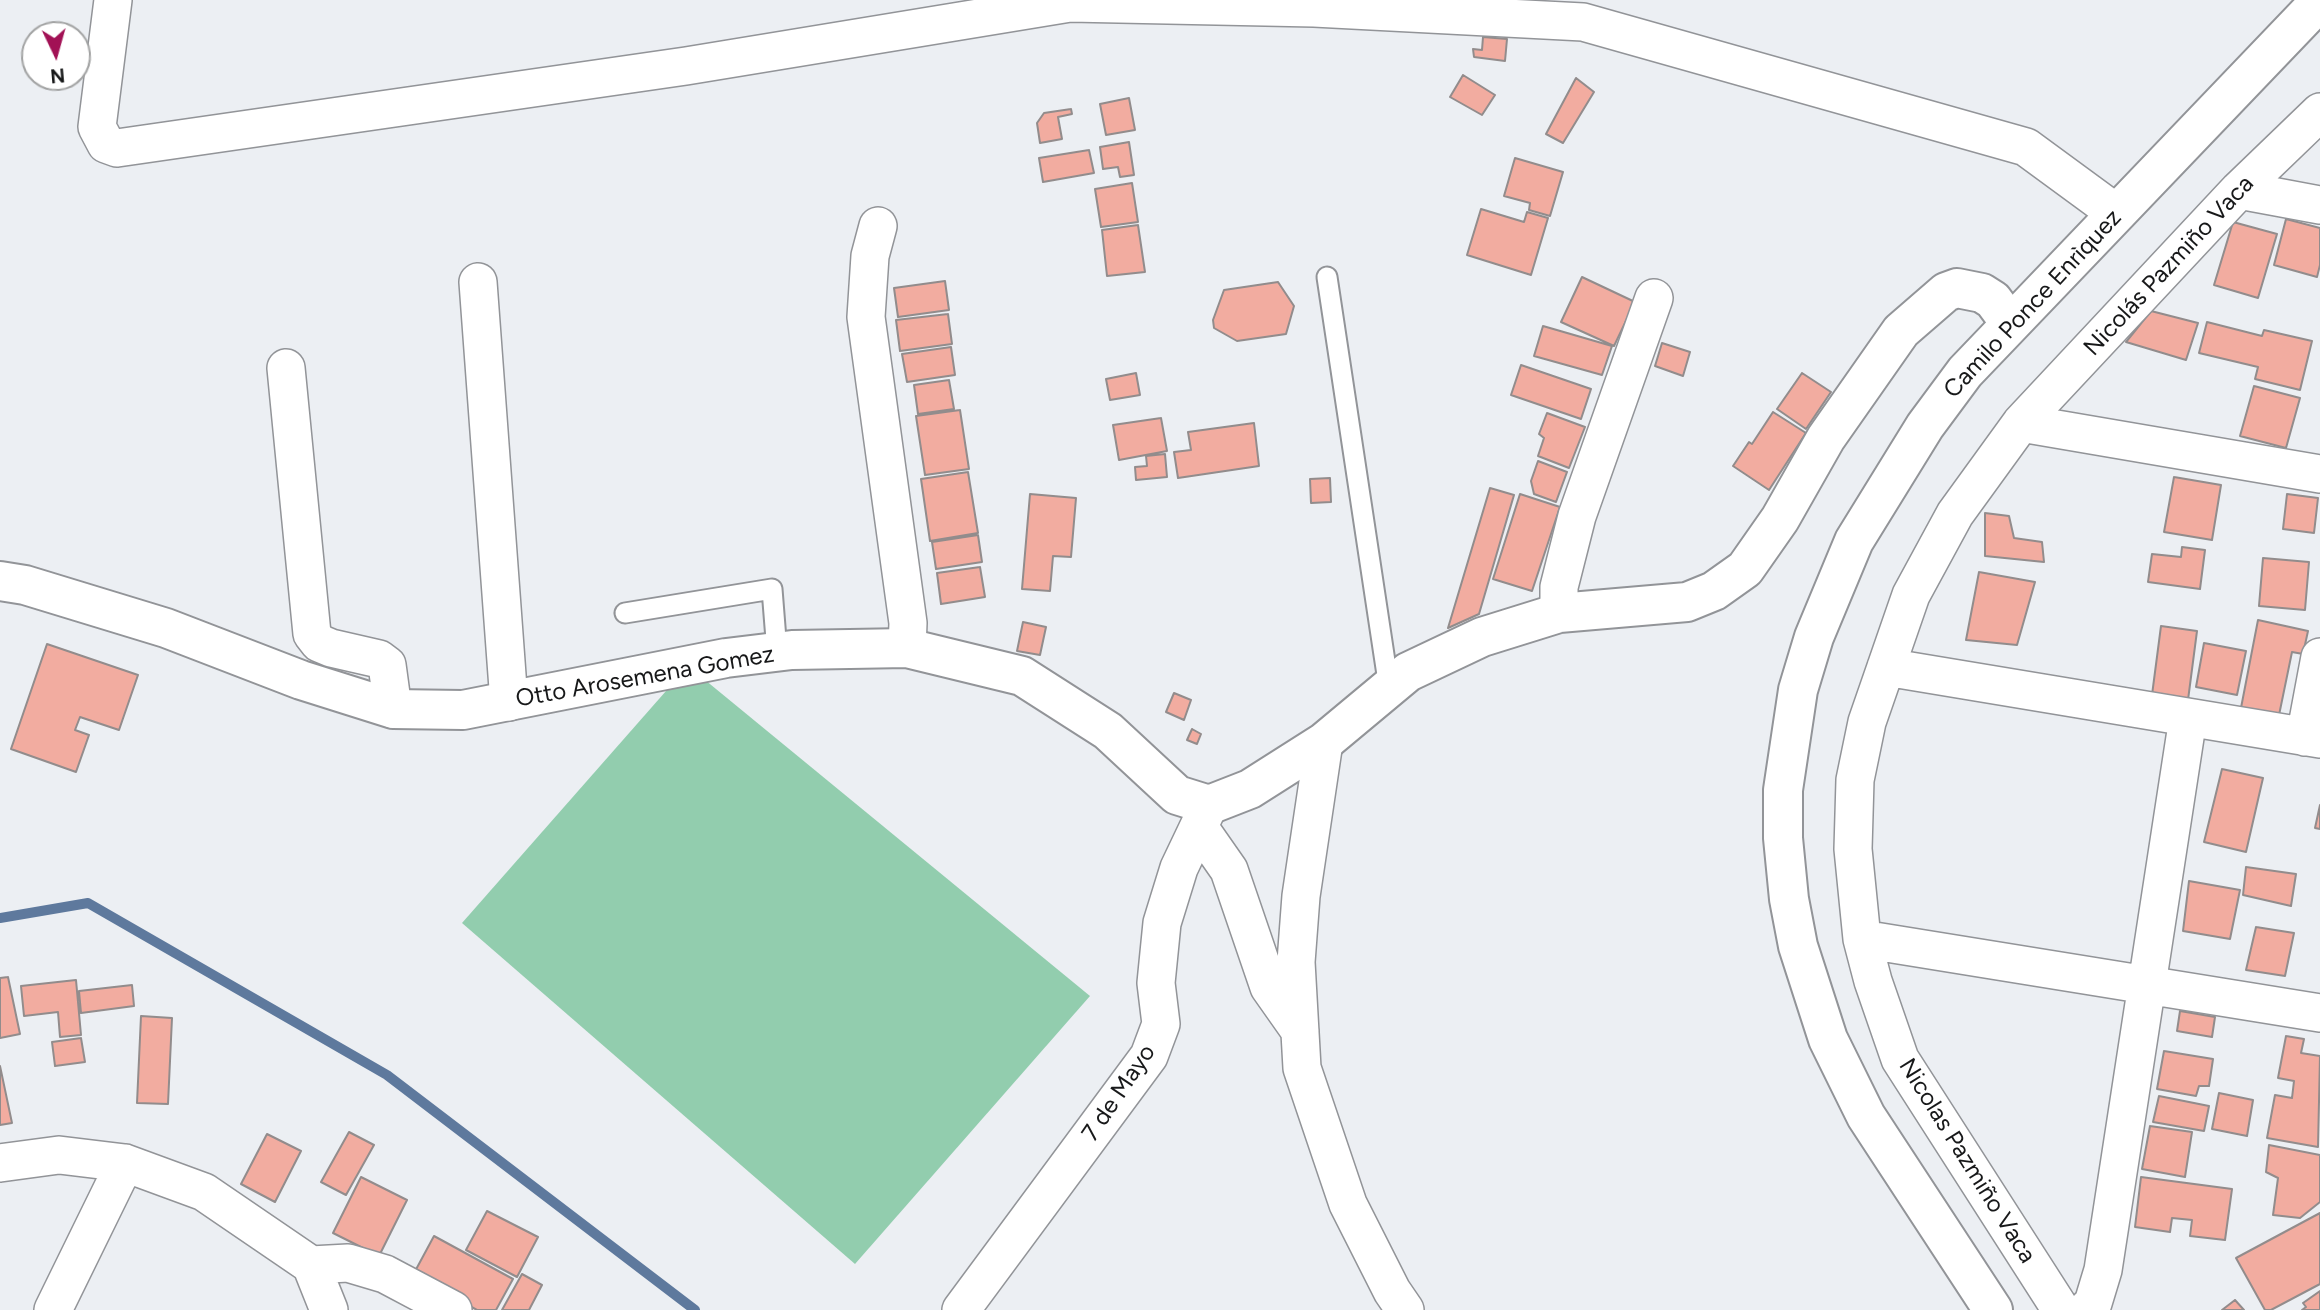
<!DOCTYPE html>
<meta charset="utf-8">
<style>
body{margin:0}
#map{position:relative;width:2320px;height:1310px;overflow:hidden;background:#eceff3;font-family:Figtree,sans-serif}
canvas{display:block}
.north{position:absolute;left:21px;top:21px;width:70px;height:70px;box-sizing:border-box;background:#fff;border:2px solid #a2a3a3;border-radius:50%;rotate:175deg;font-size:19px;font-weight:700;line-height:28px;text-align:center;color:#171819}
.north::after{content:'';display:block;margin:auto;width:24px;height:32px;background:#a21155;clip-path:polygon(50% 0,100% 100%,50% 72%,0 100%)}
</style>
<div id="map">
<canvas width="2320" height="1310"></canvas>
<div class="north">N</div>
</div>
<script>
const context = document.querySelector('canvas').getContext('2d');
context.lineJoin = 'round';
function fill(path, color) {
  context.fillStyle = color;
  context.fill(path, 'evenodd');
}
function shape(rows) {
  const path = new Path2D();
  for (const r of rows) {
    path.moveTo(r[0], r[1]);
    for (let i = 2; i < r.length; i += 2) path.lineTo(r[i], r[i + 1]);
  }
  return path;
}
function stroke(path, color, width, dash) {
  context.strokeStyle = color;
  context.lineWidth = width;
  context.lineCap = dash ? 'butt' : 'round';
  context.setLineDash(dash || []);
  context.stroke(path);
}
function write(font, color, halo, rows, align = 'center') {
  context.font = font + ' Figtree,sans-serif';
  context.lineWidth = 5;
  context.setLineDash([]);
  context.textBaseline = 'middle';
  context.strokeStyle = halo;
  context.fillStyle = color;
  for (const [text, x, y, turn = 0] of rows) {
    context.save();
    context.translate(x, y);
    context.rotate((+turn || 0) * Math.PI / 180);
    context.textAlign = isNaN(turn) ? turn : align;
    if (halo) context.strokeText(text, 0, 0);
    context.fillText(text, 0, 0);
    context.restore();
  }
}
fill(shape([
 [688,666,1090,996,855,1264,462,923]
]), '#92cdae');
stroke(shape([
 [0,918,88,903,387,1075,695,1310]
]), '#5e799d', 10);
const building = shape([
 [1483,37,1507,39,1505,61,1474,57,1473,49,1482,50,1483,37],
 [1463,75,1495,95,1482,115,1450,97,1463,75],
 [1576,78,1594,92,1563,143,1546,134,1576,78],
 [1129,98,1135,130,1106,135,1100,104,1129,98],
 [1071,109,1072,114,1058,117,1062,139,1040,143,1037,123,1044,113,1071,109],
 [1129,142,1134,175,1120,177,1118,167,1103,169,1100,147,1129,142],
 [1089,150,1094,173,1043,182,1039,158,1089,150],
 [1515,158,1563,172,1550,216,1529,210,1530,203,1504,196,1515,158],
 [1132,183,1138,222,1101,227,1095,189,1132,183],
 [1481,209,1524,222,1527,212,1548,218,1531,275,1467,255,1481,209],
 [2286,219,2320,228,2320,265,2317,277,2274,265,2286,219],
 [2233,222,2277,234,2258,298,2214,285,2233,222],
 [1138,225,1145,272,1107,276,1102,230,1138,225],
 [1582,277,1635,302,1614,346,1561,322,1582,277],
 [945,281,949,310,898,317,894,288,945,281],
 [1278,282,1294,306,1286,334,1237,341,1214,328,1213,320,1224,290,1278,282],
 [2151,311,2198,323,2186,360,2126,342,2151,311],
 [948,314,952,344,900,351,896,320,948,314],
 [2207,322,2262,336,2264,330,2312,341,2300,390,2255,379,2258,367,2199,353,2207,322],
 [1543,326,1612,346,1602,375,1534,356,1543,326],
 [1662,343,1690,352,1683,376,1655,366,1662,343],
 [951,347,955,375,907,382,902,354,951,347],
 [1521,365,1591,389,1581,419,1511,395,1521,365],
 [1136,373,1140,395,1110,400,1106,379,1136,373],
 [1802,373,1831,392,1806,429,1777,409,1802,373],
 [949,380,954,409,918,414,914,385,949,380],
 [2254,386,2300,398,2286,448,2240,436,2254,386],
 [960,410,969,469,925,475,916,416,960,410],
 [1773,412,1806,433,1769,490,1733,466,1749,442,1752,444,1773,412],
 [1547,413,1585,427,1569,468,1538,456,1544,438,1539,434,1547,413],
 [1161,418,1167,451,1119,460,1113,425,1161,418],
 [1254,423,1259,466,1178,478,1174,452,1191,450,1188,432,1254,423],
 [1165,454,1167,477,1136,480,1135,467,1147,466,1146,456,1165,454],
 [1538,461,1567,472,1556,502,1534,494,1531,481,1538,461],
 [968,472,978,533,930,541,921,479,968,472],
 [2174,477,2221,485,2212,540,2164,532,2174,477],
 [1330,478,1331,502,1311,503,1310,479,1330,478],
 [1490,488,1514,495,1479,614,1448,628,1490,488],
 [1030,494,1076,498,1071,557,1053,556,1050,591,1022,589,1030,494],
 [1520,494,1560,507,1532,591,1493,579,1520,494],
 [2287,494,2318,498,2314,533,2283,529,2287,494],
 [1985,513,2009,516,2014,538,2042,542,2044,562,1985,556,1985,513],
 [978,535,982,562,936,569,932,542,978,535],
 [2182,547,2205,550,2200,589,2148,582,2152,554,2181,557,2182,547],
 [2263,558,2309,562,2305,610,2259,606,2263,558],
 [980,567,985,597,941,604,937,573,980,567],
 [1979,572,2035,582,2017,645,1966,640,1979,572],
 [2258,620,2308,631,2303,654,2292,652,2278,720,2240,713,2258,620],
 [1023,622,1046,627,1040,655,1017,651,1023,622],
 [2161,626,2197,631,2188,700,2152,695,2161,626],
 [2204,643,2246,651,2237,695,2196,687,2204,643],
 [47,644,138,675,119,730,80,717,75,730,89,735,76,772,11,749,47,644],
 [1174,693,1191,700,1184,720,1166,712,1174,693],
 [1192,729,1201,734,1197,744,1187,740,1192,729],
 [2222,769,2263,778,2246,852,2204,842,2222,769],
 [2320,805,2320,829,2315,828,2320,805],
 [2246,867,2296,874,2291,906,2243,895,2246,867],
 [2189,881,2240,890,2230,939,2183,931,2189,881],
 [2256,927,2294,933,2285,976,2246,970,2256,927],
 [8,977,20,1034,0,1038,0,978,8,977],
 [76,980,81,1035,60,1037,58,1012,24,1016,21,986,76,980],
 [132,985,134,1006,81,1013,79,991,132,985],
 [2180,1011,2215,1017,2212,1037,2177,1031,2180,1011],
 [141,1016,172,1018,168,1104,137,1103,141,1016],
 [2286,1036,2304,1039,2301,1053,2320,1056,2318,1147,2267,1138,2275,1095,2292,1098,2294,1081,2278,1078,2286,1036],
 [81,1038,85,1062,55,1066,52,1042,81,1038],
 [2164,1051,2213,1059,2209,1086,2199,1086,2196,1096,2157,1089,2164,1051],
 [0,1066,12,1123,0,1125,0,1066],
 [2219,1093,2253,1100,2247,1136,2212,1129,2219,1093],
 [2159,1096,2209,1106,2204,1131,2153,1122,2159,1096],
 [2150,1126,2192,1132,2185,1177,2142,1169,2150,1126],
 [349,1132,374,1145,346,1195,321,1182,349,1132],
 [267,1134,301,1151,275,1202,241,1184,267,1134],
 [2269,1145,2320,1155,2320,1202,2300,1218,2273,1215,2278,1178,2266,1172,2269,1145],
 [361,1177,407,1200,379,1256,333,1233,361,1177],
 [2141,1177,2232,1189,2225,1240,2190,1236,2192,1220,2172,1218,2170,1232,2135,1227,2141,1177],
 [487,1211,538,1237,517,1277,466,1250,487,1211],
 [2320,1213,2320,1284,2271,1310,2265,1310,2236,1258,2320,1213],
 [434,1236,513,1279,496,1310,477,1310,413,1275,434,1236],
 [522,1274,542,1285,529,1310,502,1310,522,1274],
 [2320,1291,2320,1310,2302,1310,2306,1307,2303,1303,2320,1291],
 [2235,1300,2244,1310,2222,1310,2235,1300]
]);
fill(building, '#f2aca0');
stroke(building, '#928c8c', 2);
const service = shape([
 [1327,277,1389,688],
 [625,613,772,589,777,652]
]);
const minor = shape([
 [113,0,97,127,106,144,117,148,686,66,1070,3,1314,8,1583,22,2026,147,2116,213],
 [2239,190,2320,205],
 [878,226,870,256,866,317,908,623,907,648],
 [478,282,509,702],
 [286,368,312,634,319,643,331,648,379,659,387,665,393,709],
 [2021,423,2320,474],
 [1559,613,1559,587,1577,516,1654,298],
 [1886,667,2320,739],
 [2305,737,2320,657],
 [1324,742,1301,896,1296,962,1302,1068,1348,1204,1392,1291,1405,1310],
 [1199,827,1229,870,1269,987,1300,1031],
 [1862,939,2320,1013],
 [0,1163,59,1155,125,1163,204,1192,311,1265],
 [311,1265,348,1263,385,1274,453,1310],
 [311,1265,329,1310],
 [53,1310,125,1163],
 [961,1310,1149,1056,1161,1024,1156,983,1162,923,1179,868,1209,805],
 [2061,1310,1900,1059,1873,981,1862,939,1853,849,1855,780,1867,722,1911,595,1955,514,2021,423,2239,190,2320,112],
 [2086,1310,2093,1303,2103,1270,2188,718]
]);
const tertiary = shape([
 [0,581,25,585,166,628,301,680,393,709,463,710,726,658,792,650,907,648,1022,676,1108,731,1177,795,1209,805,1250,789,1324,742,1408,672,1482,637,1559,613,1687,602,1714,591,1745,569,1780,519,1826,438,1901,331,1946,292,1957,288,1982,293,1993,300,2010,323]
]);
const secondary = shape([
 [1993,1310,1866,1116,1828,1039,1798,946,1789,899,1783,838,1783,790,1798,690,1814,637,1854,541,1925,426,1965,372,2320,1]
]);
stroke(service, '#929498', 23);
stroke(minor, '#929498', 40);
stroke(tertiary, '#929498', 42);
stroke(secondary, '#929498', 42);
stroke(service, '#fff', 19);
stroke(minor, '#fff', 37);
stroke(tertiary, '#fff', 38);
stroke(secondary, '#fff', 38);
write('24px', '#171819', '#fff', [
 ["Nicolás Pazmiño Vaca",2169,266,-47],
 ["Camilo Ponce Enrìquez",2033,304,-47],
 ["Otto Arosemena Gomez",645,677,-10],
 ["7 de Mayo",1119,1093,-56],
 ["Nicolas Pazmiño Vaca",1967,1161,58]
]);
</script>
